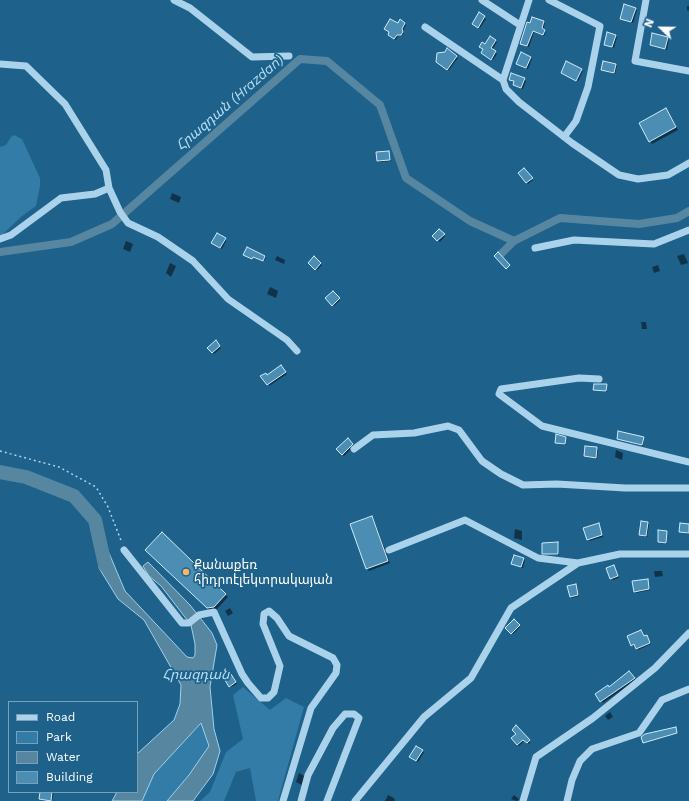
<!DOCTYPE html>
<meta charset="utf-8">
<style>
body{margin:0}
#map{position:relative;width:689px;height:801px;overflow:hidden;background:#1e618a;font-family:"Work Sans",sans-serif}
canvas{display:block}
.legend{position:absolute;left:8px;top:701px;width:130px;height:92px;box-sizing:border-box;background:#1e618a;border:1px solid #78a0b9;margin:0;padding:5px 7px;list-style:none;font-size:12px;color:#fff}
.legend li{display:flex;align-items:center;gap:8px;height:20px}
.legend b{width:20px;border:1px solid #78a0b9}
.north{position:absolute;left:641px;top:8px;width:40px;height:40px;-webkit-text-stroke:3px #1e618a;paint-order:stroke;rotate:292deg;font-size:11px;font-weight:700;line-height:16px;text-align:center;color:#fff}
.north::after{content:'';display:block;margin:auto;width:14px;height:18px;background:#fff;clip-path:polygon(50% 0,100% 100%,50% 72%,0 100%)}
</style>
<div id="map">
<canvas width="689" height="801"></canvas>
<ul class="legend">
<li><b style="height:5px;background:#aad3eb"></b>Road</li>
<li><b style="height:11px;background:#327ca7"></b>Park</li>
<li><b style="height:11px;background:#5786a1"></b>Water</li>
<li><b style="height:11px;background:#4b8db3"></b>Building</li>
</ul>
<div class="north">N</div>
</div>
<script>
const context = document.querySelector('canvas').getContext('2d');
context.lineJoin = 'round';
function fill(path, color) {
  context.fillStyle = color;
  context.fill(path, 'evenodd');
}
function shape(rows) {
  const path = new Path2D();
  for (const r of rows) {
    path.moveTo(r[0], r[1]);
    for (let i = 2; i < r.length; i += 2) path.lineTo(r[i], r[i + 1]);
  }
  return path;
}
function stroke(path, color, width, dash) {
  context.strokeStyle = color;
  context.lineWidth = width;
  context.lineCap = dash ? 'butt' : 'round';
  context.setLineDash(dash || []);
  context.stroke(path);
}
function write(font, color, halo, rows, align = 'center') {
  context.font = font + ' "Work Sans","Noto Sans Armenian",sans-serif';
  context.lineWidth = 3.5;
  context.setLineDash([]);
  context.textBaseline = 'middle';
  context.strokeStyle = halo;
  context.fillStyle = color;
  for (const [text, x, y, turn = 0] of rows) {
    context.save();
    context.translate(x, y);
    context.rotate((+turn || 0) * Math.PI / 180);
    context.textAlign = isNaN(turn) ? turn : align;
    if (halo) context.strokeText(text, 0, 0);
    context.fillText(text, 0, 0);
    context.restore();
  }
}
fill(shape([
 [14,135,22,139,40,178,40,186,36,206,22,216,0,237,0,147,6,145,11,137],
 [243,687,270,710,286,698,304,707,278,801,256,801,250,768,236,772,224,801,200,801,210,792,226,752,243,739,233,695],
 [201,723,209,746,189,775,167,801,142,801,154,774]
]), '#327ca7');
const water = shape([
 [100,546,109,553,125,591,187,657,193,658,195,655,195,644,191,625,161,586,149,576,143,566,148,562,190,605,212,633,217,645,210,687,214,729,220,751,213,774,193,801,167,801,189,775,209,746,201,723,154,774,142,801,112,801,117,792,137,792,137,754,174,720,180,704,181,685,144,620,118,599,99,568,100,546]
]);
fill(water, '#5786a1');
stroke(water, '#9dd1ed', 1);
fill(shape([
 [687,6,689,6,689,11,687,10],
 [636,9,637,10,633,23,621,18],
 [479,14,486,19,480,28,475,25],
 [400,21,406,25,403,31,404,34,398,36,396,40,390,36],
 [543,22,545,23,543,30,546,32,544,36,534,32,529,47,523,45,521,43,528,24],
 [615,36,617,37,614,48,605,44],
 [667,38,669,39,667,50,651,45],
 [495,41,497,42,492,50,497,54,493,60,484,54,486,45],
 [448,50,458,58,449,70,439,63],
 [531,57,532,59,528,69,519,65],
 [615,65,617,66,615,74,602,70],
 [581,70,583,71,578,81,562,73],
 [510,79,524,79,526,81,523,89,515,86,515,82],
 [666,109,678,130,652,144,650,141],
 [388,152,391,161,380,162,378,161],
 [524,169,533,180,528,184,519,173],
 [172,193,181,197,179,203,170,199],
 [439,230,445,236,440,242,433,236],
 [225,239,226,241,222,249,214,244],
 [126,241,133,244,130,252,123,249],
 [684,254,688,263,681,265,677,256],
 [246,256,265,256,266,258,264,261],
 [277,256,285,260,284,264,275,260],
 [314,257,322,265,317,270,309,263],
 [170,263,176,266,171,277,166,273],
 [658,265,660,271,654,273,652,267],
 [270,287,278,291,276,298,267,294],
 [333,292,340,300,334,306,326,298],
 [641,322,646,322,647,329,642,329],
 [216,342,221,348,214,354,208,348],
 [282,368,287,374,269,386,267,376],
 [606,385,607,392,594,389],
 [565,438,566,445,556,443],
 [644,438,643,446,618,439],
 [348,440,354,446,344,456,338,449],
 [586,447,598,450,597,459,585,456],
 [616,450,623,453,622,460,615,457],
 [372,518,374,520,390,563,369,571,367,568],
 [647,523,649,525,647,537,641,536,640,534],
 [599,525,603,537,589,541,588,539],
 [689,525,689,534,680,532],
 [515,529,522,531,522,540,514,538],
 [666,532,667,544,660,543,659,542],
 [162,534,228,597,217,609,210,610,147,550],
 [557,543,559,555,543,553],
 [524,559,525,560,523,568,512,564],
 [614,566,619,578,613,580,611,578],
 [654,571,662,571,663,576,655,577],
 [647,580,650,590,636,593,635,591],
 [575,585,579,596,572,598,570,596],
 [230,608,233,613,228,616,225,611],
 [514,620,520,627,513,634,507,628],
 [647,636,651,644,638,650,636,646,632,645,628,637],
 [229,672,237,684,231,687,229,686],
 [629,672,636,680,603,703,596,694,609,688],
 [610,712,613,717,608,720,605,716],
 [516,726,530,742,529,744,525,740,519,746,513,738,518,734],
 [676,729,677,733,644,742],
 [422,751,424,752,418,762,412,758],
 [299,773,304,776,302,785,296,782],
 [41,792,54,792,52,801,42,800,40,799],
 [388,795,394,798,395,801,385,801],
 [514,795,519,799,517,801,511,799]
]), '#0007');
stroke(shape([
 [0,252,71,242,112,224,300,59,327,61,380,105,406,178,470,221,514,241],
 [501,254,514,241,560,218,639,224,677,218,689,211]
]), '#5786a1', 8);
stroke(shape([
 [0,472,26,477,74,496,95,520,105,565]
]), '#5786a1', 14);
const building = shape([
 [624,4,636,8,631,22,620,19,624,4],
 [479,12,485,16,478,28,472,24,479,12],
 [532,17,544,21,542,28,545,30,543,35,533,31,527,46,520,44,527,22,530,23,532,17],
 [390,19,398,23,400,19,405,23,402,29,403,32,401,35,397,35,394,39,388,35,389,32,384,29,390,19],
 [607,32,616,35,612,47,604,45,607,32],
 [652,33,668,37,665,49,650,45,652,33],
 [490,36,496,40,491,48,496,51,491,60,481,53,483,49,479,47,482,42,485,44,490,36],
 [447,48,457,56,447,70,436,62,437,53,445,52,447,48],
 [521,52,531,57,526,68,516,64,521,52],
 [566,61,582,69,576,81,561,73,566,61],
 [603,61,616,64,614,73,601,70,603,61],
 [511,73,525,78,521,88,513,85,514,81,509,80,511,73],
 [666,108,676,127,649,142,639,123,666,108],
 [389,151,390,160,377,161,376,152,389,151],
 [524,168,533,178,526,183,518,173,524,168],
 [439,229,445,234,437,241,432,236,439,229],
 [217,233,226,238,220,248,211,243,217,233],
 [247,247,265,256,263,261,253,257,252,259,243,255,247,247],
 [498,252,510,265,506,269,494,256,498,252],
 [314,256,321,263,315,270,308,263,314,256],
 [333,291,340,298,332,306,325,298,333,291],
 [216,340,220,346,212,353,207,348,216,340],
 [281,365,286,372,267,385,260,376,266,373,267,375,281,365],
 [594,384,607,384,606,391,593,390,594,384],
 [618,431,644,437,642,445,617,439,618,431],
 [556,434,566,437,565,444,555,443,556,434],
 [348,438,353,444,342,455,336,449,348,438],
 [585,446,597,447,596,458,584,456,585,446],
 [372,516,388,561,366,569,350,524,372,516],
 [641,521,648,522,646,536,639,535,641,521],
 [599,523,602,535,587,540,583,528,599,523],
 [680,523,689,524,689,533,679,532,680,523],
 [658,530,667,531,666,543,658,542,658,530],
 [162,532,226,594,214,607,207,608,145,550,162,532],
 [558,542,558,554,542,554,542,543,558,542],
 [514,555,524,558,521,567,511,564,514,555],
 [614,565,618,576,610,579,606,568,614,565],
 [648,579,649,589,634,592,632,581,648,579],
 [576,584,578,595,570,597,567,586,576,584],
 [514,619,520,625,511,634,505,628,514,619],
 [641,630,644,636,647,635,650,643,636,649,634,644,631,646,627,636,641,630],
 [229,671,236,682,229,687,222,675,229,671],
 [629,671,635,678,600,702,595,694,608,685,609,687,629,671],
 [516,725,530,740,527,743,523,740,517,745,511,738,516,734,512,730,516,725],
 [676,727,677,733,643,743,641,737,645,734,676,727],
 [416,746,423,750,416,761,409,757,416,746],
 [40,792,52,792,51,801,39,799,40,792]
]);
fill(building, '#4b8db3');
stroke(building, '#cfe9f8', 1);
stroke(shape([
 [0,451,59,467,96,487,108,507,122,543]
]), '#aad3eb', 1.5, [2, 3]);
stroke(shape([
 [174,0,190,8,252,57,289,56],
 [482,0,520,25],
 [529,0,503,80,506,89,519,102,572,143,619,175,638,179,668,175,689,163],
 [549,0,600,26,588,87,576,121,564,137],
 [646,0,635,61,689,71],
 [425,27,503,80],
 [0,64,26,66,65,104,106,170,109,188,120,212,128,223,158,237,193,261,228,299,287,340,297,351],
 [0,239,11,235,61,198,95,194,109,188],
 [535,248,574,240,654,244,689,230],
 [599,379,579,378,501,389,499,394,542,426,689,462],
 [354,449,373,435,414,433,448,426,459,430,482,461,501,474,523,485,557,484,625,488,689,488],
 [124,550,182,623,189,623,199,615,214,612,242,674,248,683,261,698,268,698,274,692,280,666,263,624,264,614,269,611,277,618,289,636,333,658,337,665,336,673,311,708,283,801],
 [389,550,465,520,538,558,578,563],
 [301,801,308,775,333,728,345,714,354,714,359,718,327,801],
 [355,801,424,717,471,678,511,608,578,563,620,554,689,554],
 [523,801,536,757,593,718,655,668,689,633],
 [567,801,572,780,580,761,592,749,639,733,662,700,689,689]
]), '#aad3eb', 7);
for (const [x, y, r, color] of [
 [186,572,4,"#fab669"]
]) {
  const dot = new Path2D();
  dot.arc(x, y, r, 0, 2 * Math.PI);
  context.fillStyle = color;
  context.fill(dot);
  stroke(dot, '#1e618a', 1.5);
}
write('13px', '#fff', '#1e618a', [
 ["Քանաքեռ",194,565],
 ["հիդրոէլեկտրակայան",194,580]
], 'left');
write('italic 14px', '#b5ddf3', '#1e618a', [
 ["Հրազդան (Hrazdan)",230,103,-41],
 ["Հրազդան",196,675]
]);
</script>
